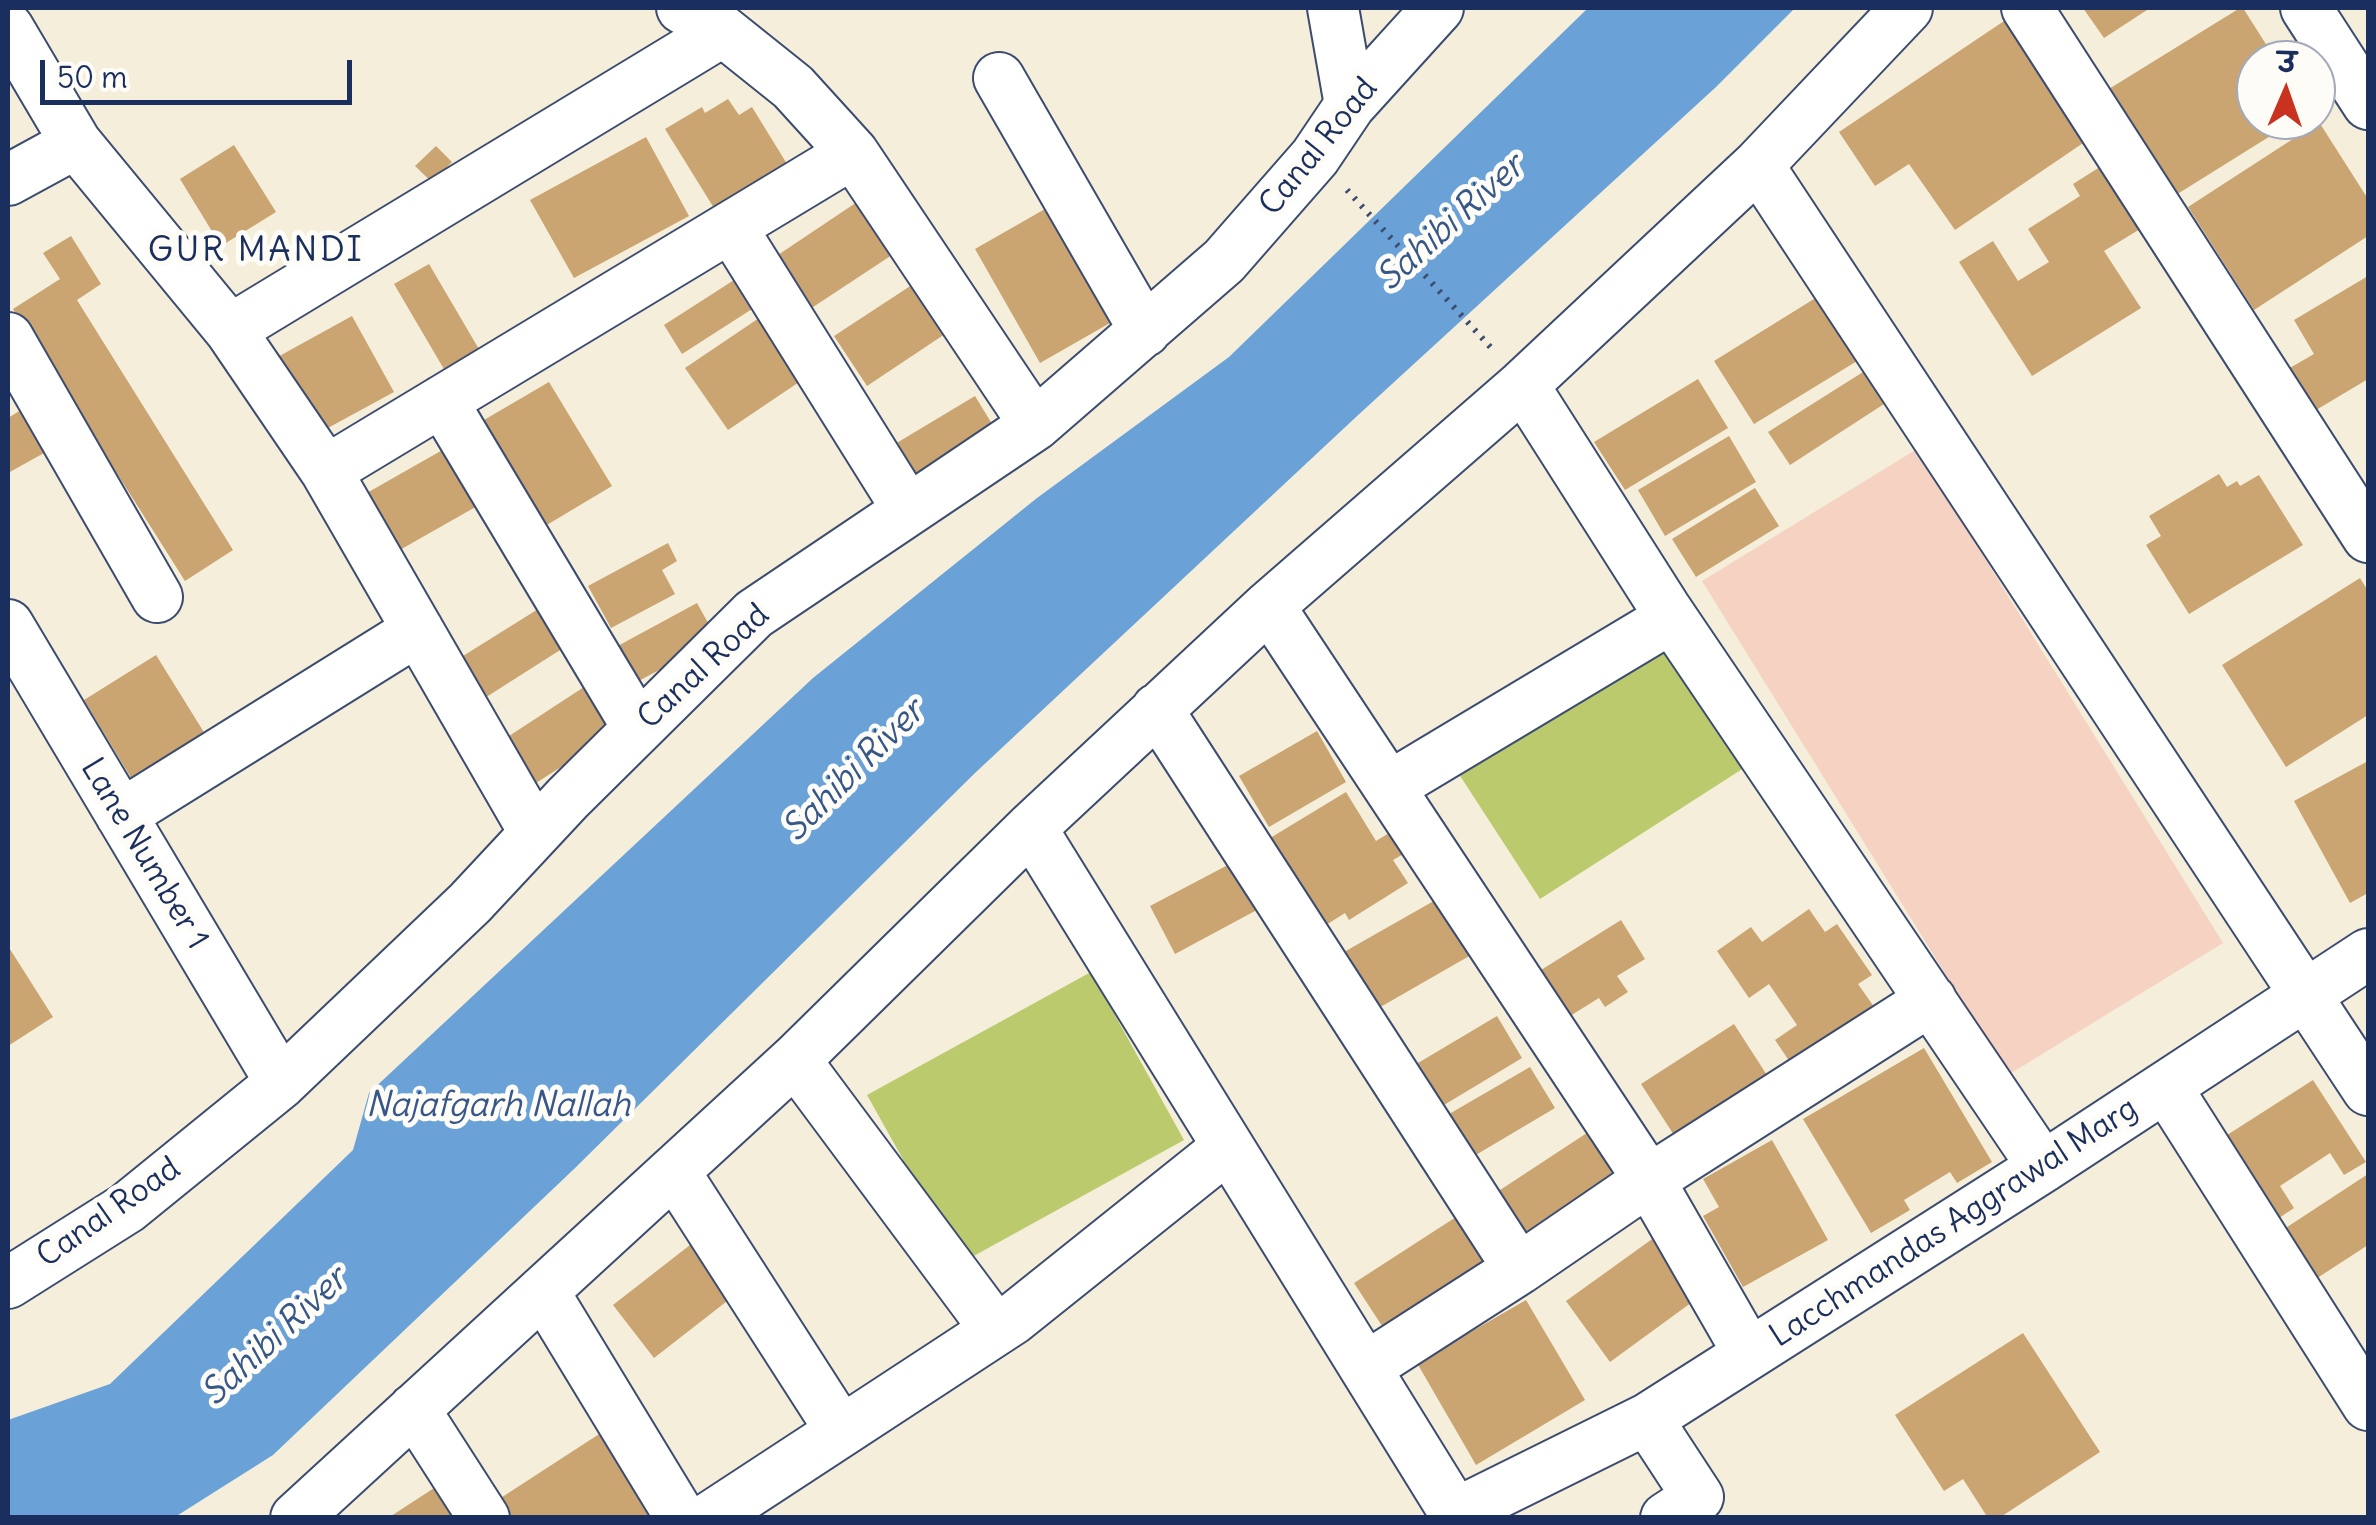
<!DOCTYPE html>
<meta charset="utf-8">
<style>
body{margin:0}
#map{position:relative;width:2376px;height:1525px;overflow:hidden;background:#f4eeda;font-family:Delius,"Playpen Sans Deva",sans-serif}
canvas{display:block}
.frame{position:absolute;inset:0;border:10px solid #1b2f5e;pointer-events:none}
.north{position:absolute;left:2236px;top:40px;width:100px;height:100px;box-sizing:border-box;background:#fdfcf7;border:2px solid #a3aaba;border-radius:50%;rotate:2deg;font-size:28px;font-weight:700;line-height:40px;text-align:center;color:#1b2f5e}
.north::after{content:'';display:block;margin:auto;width:35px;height:45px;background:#c8321e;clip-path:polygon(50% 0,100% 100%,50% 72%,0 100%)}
.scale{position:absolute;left:40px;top:60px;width:312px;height:45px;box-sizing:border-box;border:5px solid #1b2f5e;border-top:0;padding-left:12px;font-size:30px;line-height:35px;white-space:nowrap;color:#1b2f5e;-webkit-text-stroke:8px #fdfcf7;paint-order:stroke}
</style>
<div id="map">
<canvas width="2376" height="1525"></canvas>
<div class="frame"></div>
<div class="north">उ</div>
<div class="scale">50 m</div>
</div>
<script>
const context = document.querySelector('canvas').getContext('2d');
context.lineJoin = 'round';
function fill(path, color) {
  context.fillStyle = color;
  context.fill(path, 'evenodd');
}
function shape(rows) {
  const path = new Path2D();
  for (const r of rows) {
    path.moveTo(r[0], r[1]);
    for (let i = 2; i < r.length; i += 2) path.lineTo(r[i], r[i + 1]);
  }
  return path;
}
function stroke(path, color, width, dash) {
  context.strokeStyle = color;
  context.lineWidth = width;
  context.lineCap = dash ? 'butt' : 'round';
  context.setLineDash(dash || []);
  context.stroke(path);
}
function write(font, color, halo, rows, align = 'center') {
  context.font = font + ' Delius,sans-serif';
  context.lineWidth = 10;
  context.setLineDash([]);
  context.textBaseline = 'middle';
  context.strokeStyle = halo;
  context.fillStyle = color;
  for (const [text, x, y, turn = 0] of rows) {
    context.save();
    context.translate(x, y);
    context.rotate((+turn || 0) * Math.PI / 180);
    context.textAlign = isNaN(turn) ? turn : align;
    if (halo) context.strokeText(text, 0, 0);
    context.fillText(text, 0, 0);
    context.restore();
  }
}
fill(shape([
 [1917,449,2223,943,2008,1075,1702,581]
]), '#f5d2c2');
fill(shape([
 [1665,633,1750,764,1540,899,1455,768],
 [1091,972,1184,1140,961,1263,867,1095]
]), '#baca6c');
fill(shape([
 [1588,8,1795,8,1716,87,1356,417,975,773,574,1169,273,1455,175,1517,8,1517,8,1420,110,1384,353,1150,369,1093,813,678,1037,498,1229,357]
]), '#6aa2d8');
fill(shape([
 [2083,8,2150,8,2104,38],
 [2240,8,2243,8,2276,60,2256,60,2256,120,2296,120,2171,198,2104,92],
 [2010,17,2092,137,1955,230,1909,164,1875,186,1839,132],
 [728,99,739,115,752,107,795,177,722,221,665,129,702,107,705,113],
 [2319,122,2368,199,2368,236,2254,310,2188,207],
 [646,137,689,216,574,278,530,200],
 [234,145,276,212,221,246,180,179],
 [436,146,452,162,447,167,458,178,443,193,415,166],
 [2111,160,2150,223,2104,251,2141,308,2032,376,1959,262,1993,241,2018,281,2049,262,2028,229,2080,196,2073,184],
 [863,198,898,251,801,315,766,263],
 [1052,205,1117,319,1040,363,975,249],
 [71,236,101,284,77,300,233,550,185,581,13,309,60,279,43,253],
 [429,264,483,356,448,376,394,284],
 [745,273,763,302,682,354,664,325],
 [2368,276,2368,379,2306,416,2281,373,2314,354,2294,320],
 [921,279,954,328,867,386,834,336],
 [1822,294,1862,358,1754,424,1714,361],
 [765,314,808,376,728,430,685,368],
 [352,316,394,392,315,435,274,359],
 [1863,372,1884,404,1790,465,1768,432],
 [1698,379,1728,428,1625,490,1594,442],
 [549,382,612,486,535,532,472,427],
 [975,396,1000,437,914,489,890,447],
 [21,410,44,453,8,473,8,418],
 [1729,436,1756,482,1665,536,1638,490],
 [446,448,479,505,391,555,358,498],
 [2219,474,2227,487,2237,481,2240,486,2259,475,2303,545,2189,614,2146,545,2161,536,2149,516],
 [1755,488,1779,526,1696,577,1672,539],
 [668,543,677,561,662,570,675,594,611,628,588,586],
 [2360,578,2368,591,2368,715,2286,767,2222,665],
 [697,603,717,639,633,684,614,648],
 [543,606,568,645,480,701,455,661],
 [156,655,210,742,136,786,84,700],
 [584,687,614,733,536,783,506,738],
 [1317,731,1346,782,1269,827,1239,776],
 [2368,761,2368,893,2350,903,2294,801],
 [1346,792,1376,841,1394,830,1407,852,1393,860,1408,883,1349,920,1345,913,1318,930,1257,846],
 [1243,857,1268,904,1175,954,1150,906],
 [1439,898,1471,955,1363,1017,1330,960],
 [1809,909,1825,932,1837,924,1872,975,1858,984,1879,1014,1796,1071,1775,1040,1797,1025,1769,984,1749,998,1717,951,1751,927,1762,942],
 [1621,920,1645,959,1617,976,1628,992,1605,1007,1599,998,1570,1016,1541,970],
 [8,946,53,1017,8,1046],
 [1497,1016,1522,1058,1444,1105,1418,1063],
 [1734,1024,1774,1086,1681,1146,1641,1084],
 [1924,1048,1992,1162,1957,1183,1950,1172,1904,1200,1910,1210,1871,1233,1803,1119],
 [1530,1067,1555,1108,1469,1159,1444,1117],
 [2313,1080,2366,1162,2344,1175,2330,1153,2280,1186,2294,1208,2264,1228,2210,1146],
 [1596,1127,1631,1180,1530,1247,1494,1194],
 [1772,1140,1828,1240,1743,1287,1703,1216,1719,1207,1703,1179],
 [2368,1174,2368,1245,2308,1284,2275,1235],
 [1470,1208,1504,1260,1388,1335,1354,1283],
 [1655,1237,1699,1297,1610,1362,1566,1301],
 [699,1238,740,1291,654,1358,613,1305],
 [1526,1300,1585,1400,1476,1465,1417,1363],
 [2023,1333,2100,1452,1999,1518,1988,1518,1963,1479,1944,1491,1895,1415],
 [610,1427,669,1518,503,1518,493,1503],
 [451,1477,477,1518,388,1518]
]), '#caa471');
const street = shape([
 [682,8,723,31,793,87,853,153,1035,425],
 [1333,8,1350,105],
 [2027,8,2368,537],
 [2306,8,2368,104],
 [8,28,76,143,230,330,326,471,535,833],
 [999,78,1145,331],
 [1758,165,2368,1090],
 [8,180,76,143],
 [731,227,908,510],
 [230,330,723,31],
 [8,338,157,597],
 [1523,385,1665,608,2043,1167],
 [442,401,638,728],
 [326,471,853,153],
 [1269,606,1649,1180,1749,1354],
 [8,625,281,1083],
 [1157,709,1519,1269],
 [1389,787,1671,618],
 [121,815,418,630],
 [1031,828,1458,1518],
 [795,1060,996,1330],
 [2166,1087,2368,1405],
 [674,1171,841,1431],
 [8,1283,127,1208,281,1083,470,903,568,798,754,614,1035,425,1224,261,1315,157,1350,105,1438,8],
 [543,1291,681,1518],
 [1365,1368,1519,1269,1649,1180,1931,1000],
 [414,1409,484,1518],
 [1455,1514,1647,1419],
 [296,1518,795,1060,1031,828,1269,606,1523,385,1758,165,1907,8],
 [709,1518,1013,1319,1228,1147],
 [1666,1518,1698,1497,1647,1419,2043,1167,2368,954]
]);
stroke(street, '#3c4c71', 54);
stroke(shape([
 [1347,190,1494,351]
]), '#3c4c71', 6, [2.5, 8]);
stroke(street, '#fff', 50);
write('32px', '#1b2f5e', '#fdfcf7', [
 ["Canal Road",1319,147,-51],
 ["Canal Road",704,667,-43],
 ["Lane Number 1",144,854,59],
 ["Canal Road",109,1213,-35],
 ["Lacchmandas Aggrawal Marg",1954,1223,-33]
]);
write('italic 35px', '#375789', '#fdfcf7', [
 ["Sahibi River",1451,223,-42],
 ["Sahibi River",854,771,-45],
 ["Najafgarh Nallah",498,1106],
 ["Sahibi River",275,1337,-43]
]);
context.letterSpacing = '2.5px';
write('35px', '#1b2f5e', '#fdfcf7', [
 ["GUR MANDI",256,251]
]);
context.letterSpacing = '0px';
</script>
